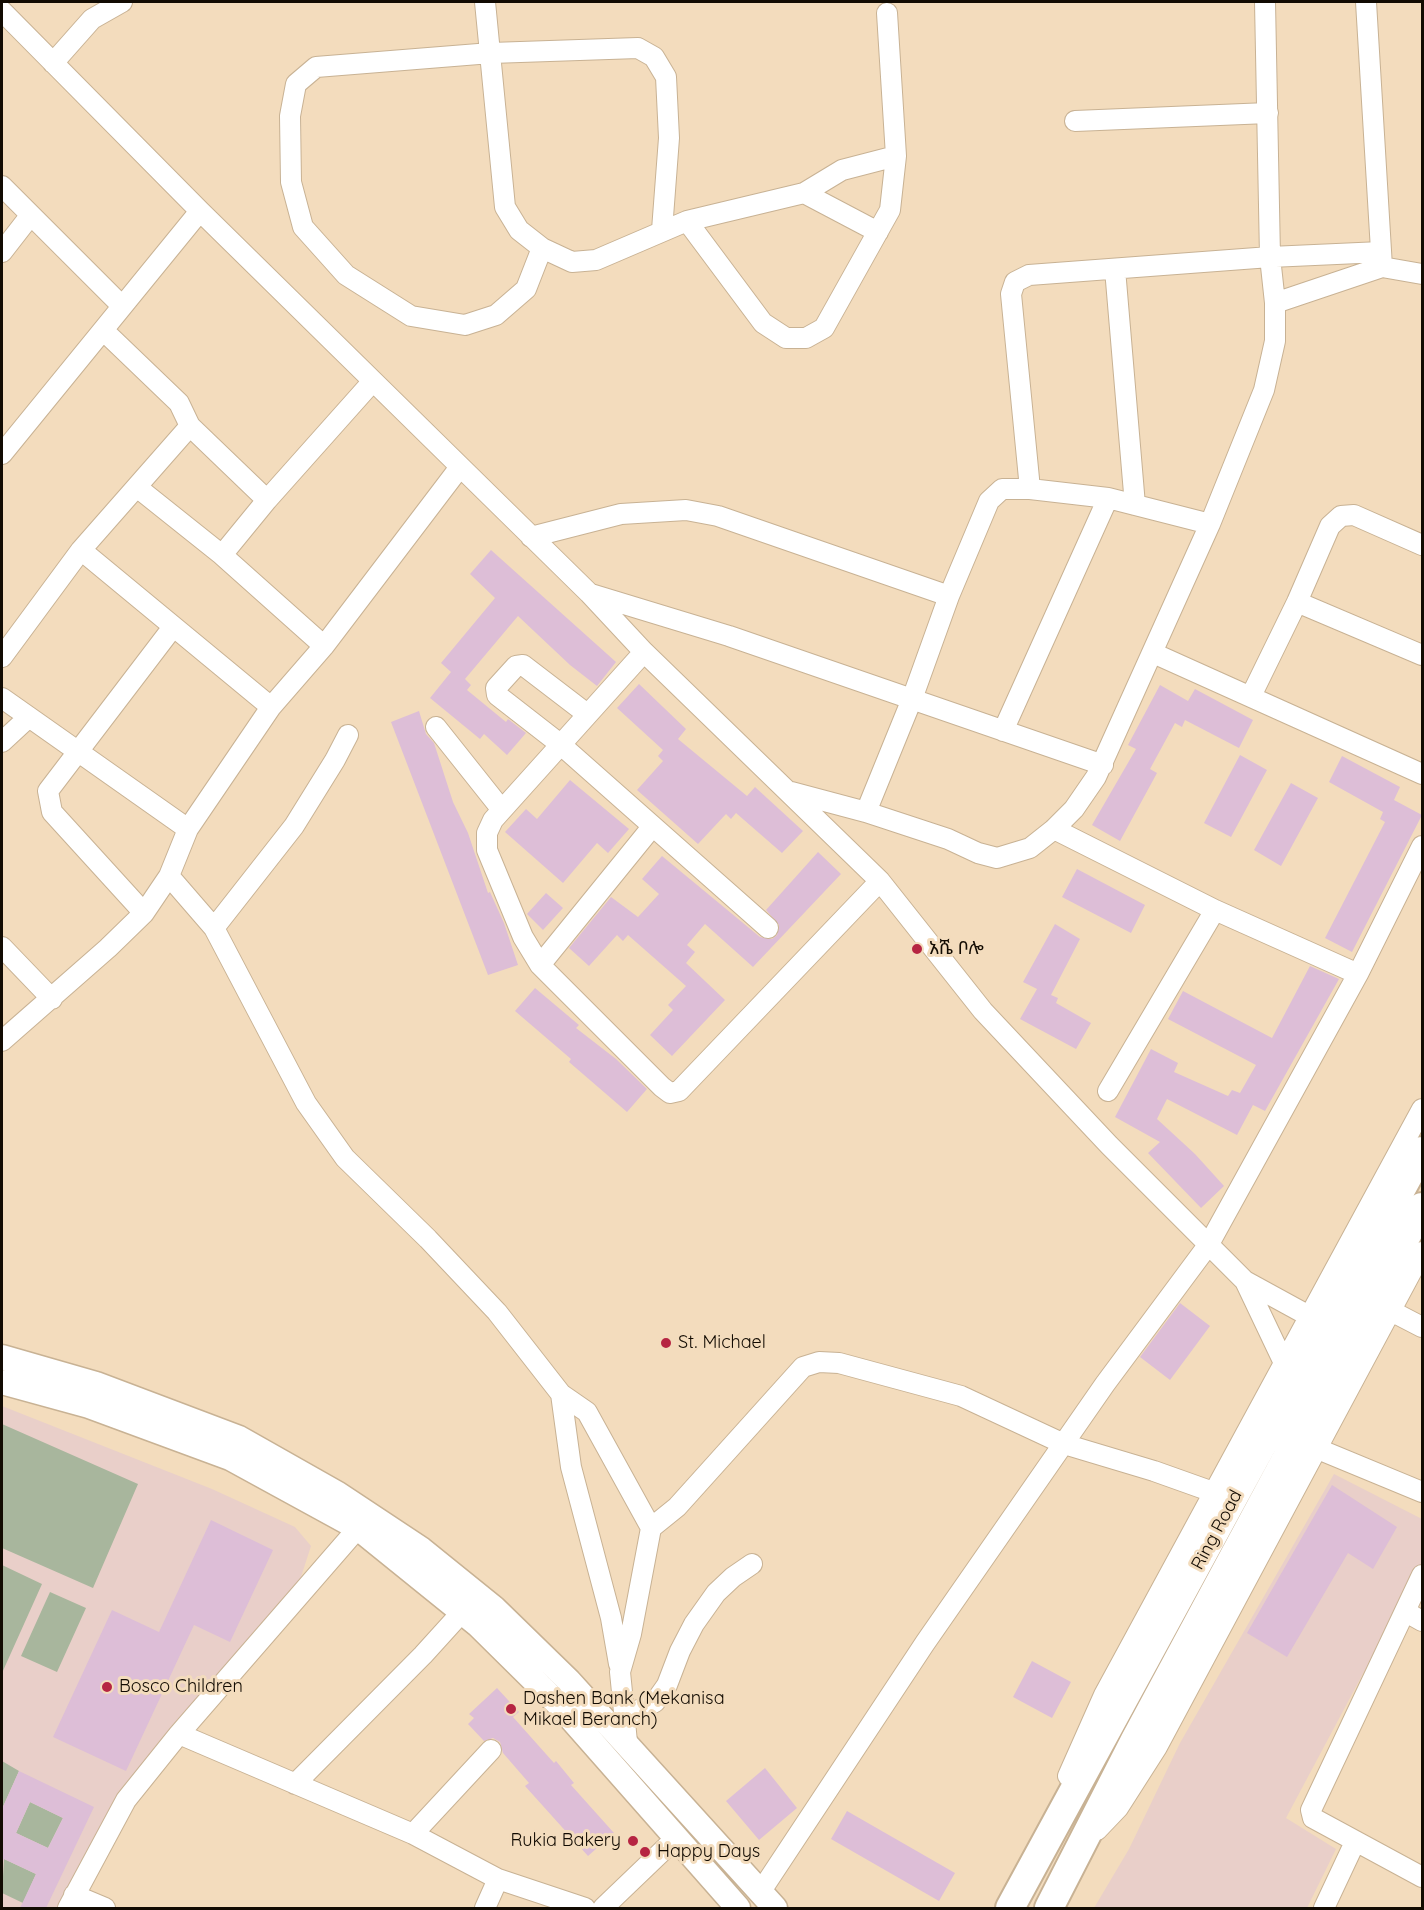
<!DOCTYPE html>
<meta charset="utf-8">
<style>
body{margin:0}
#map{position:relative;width:1424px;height:1910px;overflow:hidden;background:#f3dcbd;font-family:Quicksand,sans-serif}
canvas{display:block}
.frame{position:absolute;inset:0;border:3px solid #120b02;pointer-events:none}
</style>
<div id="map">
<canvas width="1424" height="1910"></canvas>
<div class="frame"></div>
</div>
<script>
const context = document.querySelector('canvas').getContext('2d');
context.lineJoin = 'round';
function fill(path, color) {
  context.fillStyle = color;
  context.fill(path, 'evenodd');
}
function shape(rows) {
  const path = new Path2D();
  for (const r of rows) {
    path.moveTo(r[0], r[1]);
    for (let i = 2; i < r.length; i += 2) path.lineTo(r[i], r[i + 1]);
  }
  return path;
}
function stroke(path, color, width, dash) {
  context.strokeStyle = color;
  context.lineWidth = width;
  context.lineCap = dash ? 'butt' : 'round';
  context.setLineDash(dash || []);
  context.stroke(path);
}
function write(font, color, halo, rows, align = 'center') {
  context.font = font + ' Quicksand,"Noto Sans Ethiopic",sans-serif';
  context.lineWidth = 6;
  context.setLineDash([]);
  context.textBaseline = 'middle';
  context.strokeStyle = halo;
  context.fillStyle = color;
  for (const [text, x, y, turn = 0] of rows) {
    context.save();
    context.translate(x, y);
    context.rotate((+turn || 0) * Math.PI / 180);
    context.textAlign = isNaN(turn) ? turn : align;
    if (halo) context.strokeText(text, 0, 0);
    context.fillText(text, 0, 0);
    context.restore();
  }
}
fill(shape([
 [2,1406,212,1489,295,1527,311,1546,300,1580,123,1794,65,1908,2,1908],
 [1334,1474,1422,1519,1422,1563,1286,1818,1336,1849,1307,1908,1094,1908,1129,1849,1180,1743]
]), '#e9cfc9');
fill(shape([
 [2,1424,138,1484,93,1588,2,1548],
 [2,1565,42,1584,2,1673],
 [50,1592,86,1608,57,1672,21,1656],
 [2,1761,19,1771,2,1809],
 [30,1802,63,1818,48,1848,16,1833],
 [4,1859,36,1874,23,1903,2,1893]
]), '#a8b69d');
fill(shape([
 [491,550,616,662,597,686,570,665,518,616,465,679,471,685,467,690,506,722,508,719,526,733,507,755,484,734,480,739,430,698,451,672,441,663,495,598,470,574],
 [639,684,686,729,678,739,747,796,755,787,803,831,782,853,736,813,731,819,726,814,698,844,637,790,663,761,658,756,663,750,617,708],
 [1160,685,1188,701,1195,689,1253,720,1239,748,1185,720,1182,727,1175,723,1150,769,1157,773,1120,841,1092,825,1136,749,1128,745],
 [419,711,426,734,434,743,453,802,468,833,488,893,490,892,504,923,518,965,488,975,391,722],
 [1240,755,1267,770,1231,837,1204,823],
 [1342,756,1400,787,1394,800,1422,815,1352,952,1325,938,1385,822,1380,819,1383,812,1329,782],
 [570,780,629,829,608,853,597,843,563,883,505,832,526,809,537,819],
 [1291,783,1318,798,1281,866,1254,850],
 [818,852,841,874,753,967,705,924,687,945,695,952,686,963,725,1000,672,1056,650,1035,673,1010,668,1005,686,986,628,935,623,941,617,935,589,966,569,948,611,897,638,917,659,894,642,879,662,856,760,937,772,939,777,935,779,925,766,910],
 [1077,869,1145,905,1131,933,1062,897],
 [546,893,563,908,543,930,527,914],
 [1055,924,1080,939,1051,995,1058,998,1056,1003,1091,1023,1076,1049,1020,1019,1037,989,1023,982],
 [1310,966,1339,979,1265,1111,1253,1105,1237,1135,1167,1099,1157,1119,1195,1154,1224,1186,1201,1208,1148,1153,1160,1142,1115,1117,1151,1049,1178,1063,1174,1072,1228,1096,1232,1090,1240,1093,1256,1065,1168,1019,1183,991,1272,1038],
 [535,988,579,1025,576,1028,616,1059,647,1089,627,1112,569,1062,571,1059,515,1011],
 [1180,1303,1210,1326,1170,1380,1140,1357],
 [1332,1485,1397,1527,1373,1569,1348,1553,1287,1657,1247,1633],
 [211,1520,273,1550,230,1642,194,1625,126,1771,53,1737,112,1610,159,1632],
 [1032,1661,1071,1682,1052,1718,1013,1697],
 [497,1688,519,1712,513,1717,554,1763,556,1761,574,1783,571,1785,614,1833,588,1856,525,1786,529,1783,503,1753,500,1742,493,1738,484,1741,468,1724,474,1718,469,1714],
 [765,1768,797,1808,759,1840,726,1801],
 [19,1771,94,1807,46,1908,20,1908,36,1874,4,1859,2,1864,2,1809],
 [30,1802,63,1818,48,1848,16,1833],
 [847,1811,955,1873,939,1901,831,1839]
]), '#ddbed7');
const minor = shape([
 [485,2,505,207,519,230,542,248,572,262,596,260,687,221,804,193,842,170,896,156],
 [1366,2,1382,267],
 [2,11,200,211,589,593,644,652,880,881,983,1011,1109,1145,1245,1281,1309,1316],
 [53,63,92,19,122,2],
 [1075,121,1268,113],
 [2,186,122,306],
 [804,193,878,232],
 [687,221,763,323,786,338,806,338,824,328,890,210,896,156,887,13],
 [542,248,526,289,496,315,465,325,411,316,346,275,303,227,291,182,290,116,296,84,316,67,491,53,638,48,654,57,666,77,669,138,662,230],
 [2,252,30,216],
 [1115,269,1135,505],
 [1275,303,1382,267,1422,274],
 [104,331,179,403,190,426,267,500],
 [2,454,200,211],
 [138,488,222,555,324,646],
 [1030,489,1011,294,1015,282,1029,275,1270,257,1381,252],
 [531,537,621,514,686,510,718,516,949,596],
 [81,550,271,707],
 [222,555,267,500,373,381],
 [591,594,729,636,1103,765],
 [1297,602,1422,655],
 [644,652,493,820,487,833,487,850,523,937,540,965,662,1087,670,1093,679,1091,880,881],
 [1153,653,1422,774],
 [2,657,81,550,190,426],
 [1251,696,1297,602,1330,526,1341,516,1354,515,1422,545],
 [2,698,188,829],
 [587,714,523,665,516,666,496,688,497,695,560,744,768,928],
 [436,727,502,810],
 [1003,731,1108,498],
 [2,742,29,717],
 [791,792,866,812,948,839,978,853,997,858,1030,848,1054,829,1074,809,1096,777,1210,524,1264,390,1275,341,1275,303,1270,257,1265,2],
 [866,812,912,699,949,596,989,501,1002,489,1030,489,1108,498,1210,524],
 [1054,829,1215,910,1358,974],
 [169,876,214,928,306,1103,345,1158,428,1239,497,1312,561,1394,587,1412,651,1528],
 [144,913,52,812,48,791,173,627],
 [214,928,294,826,335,760,348,735],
 [2,947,52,999],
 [540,965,652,827],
 [2,1041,108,948,144,913,169,876,188,829,271,707,324,646,460,467],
 [1108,1091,1215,910],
 [1245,1281,1284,1363],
 [1391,1311,1422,1327],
 [561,1394,571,1467,611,1618,619,1664],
 [1318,1449,1422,1492],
 [1422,1575,1311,1810,1313,1818,1422,1877],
 [1406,1612,1422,1621],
 [625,1717,655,1702,667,1685,680,1651,694,1624,716,1593,733,1577,752,1564],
 [179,1734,358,1528],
 [627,1742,620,1672,631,1634,651,1528,677,1507,803,1367,819,1362,839,1363,961,1396,1064,1444,1154,1471,1213,1492],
 [1068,1776,1104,1695,1422,1109],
 [295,1784,423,1655,462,1612],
 [1097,1830,1118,1808,1157,1747,1422,1252],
 [413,1834,491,1750],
 [761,1891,925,1643,1105,1384,1209,1244,1358,974,1422,846],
 [74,1895,105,1908],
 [68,1908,126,1800,179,1734,413,1834,498,1879,585,1908],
 [485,1908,498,1879],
 [603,1908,676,1838],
 [1324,1908,1355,1842]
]);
const major = shape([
 [2,1357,96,1384,239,1438,338,1494,421,1549,494,1608,569,1681,775,1908],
 [2,1382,89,1406,230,1458,358,1528,478,1625,561,1707,738,1908]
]);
const highway = shape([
 [1010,1908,1422,1151],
 [1049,1908,1135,1740,1422,1207]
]);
stroke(minor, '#c8b294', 22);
stroke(major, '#c8b294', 27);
stroke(highway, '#c8b294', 32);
stroke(minor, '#fff', 20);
stroke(major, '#fff', 24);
stroke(highway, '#fff', 28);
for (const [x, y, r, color] of [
 [917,949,6,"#b62542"],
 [666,1343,6,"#b62542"],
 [107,1687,6,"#b62542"],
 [511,1709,6,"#b62542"],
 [633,1841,6,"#b62542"],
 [645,1852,6,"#b62542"]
]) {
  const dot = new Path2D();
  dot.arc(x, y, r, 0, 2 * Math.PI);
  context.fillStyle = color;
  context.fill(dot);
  stroke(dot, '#f3dcbd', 2);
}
write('18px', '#120b02', '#f3dcbd', [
 ["አሼ ቦሎ",929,949],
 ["St. Michael",678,1343],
 ["Bosco Children",119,1687],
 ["Dashen Bank (Mekanisa",523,1699],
 ["Mikael Beranch)",523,1720],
 ["Rukia Bakery",621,1841,"right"],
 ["Happy Days",657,1852]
], 'left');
write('18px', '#120b02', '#f3dcbd', [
 ["Ring Road",1217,1530,-62]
]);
</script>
